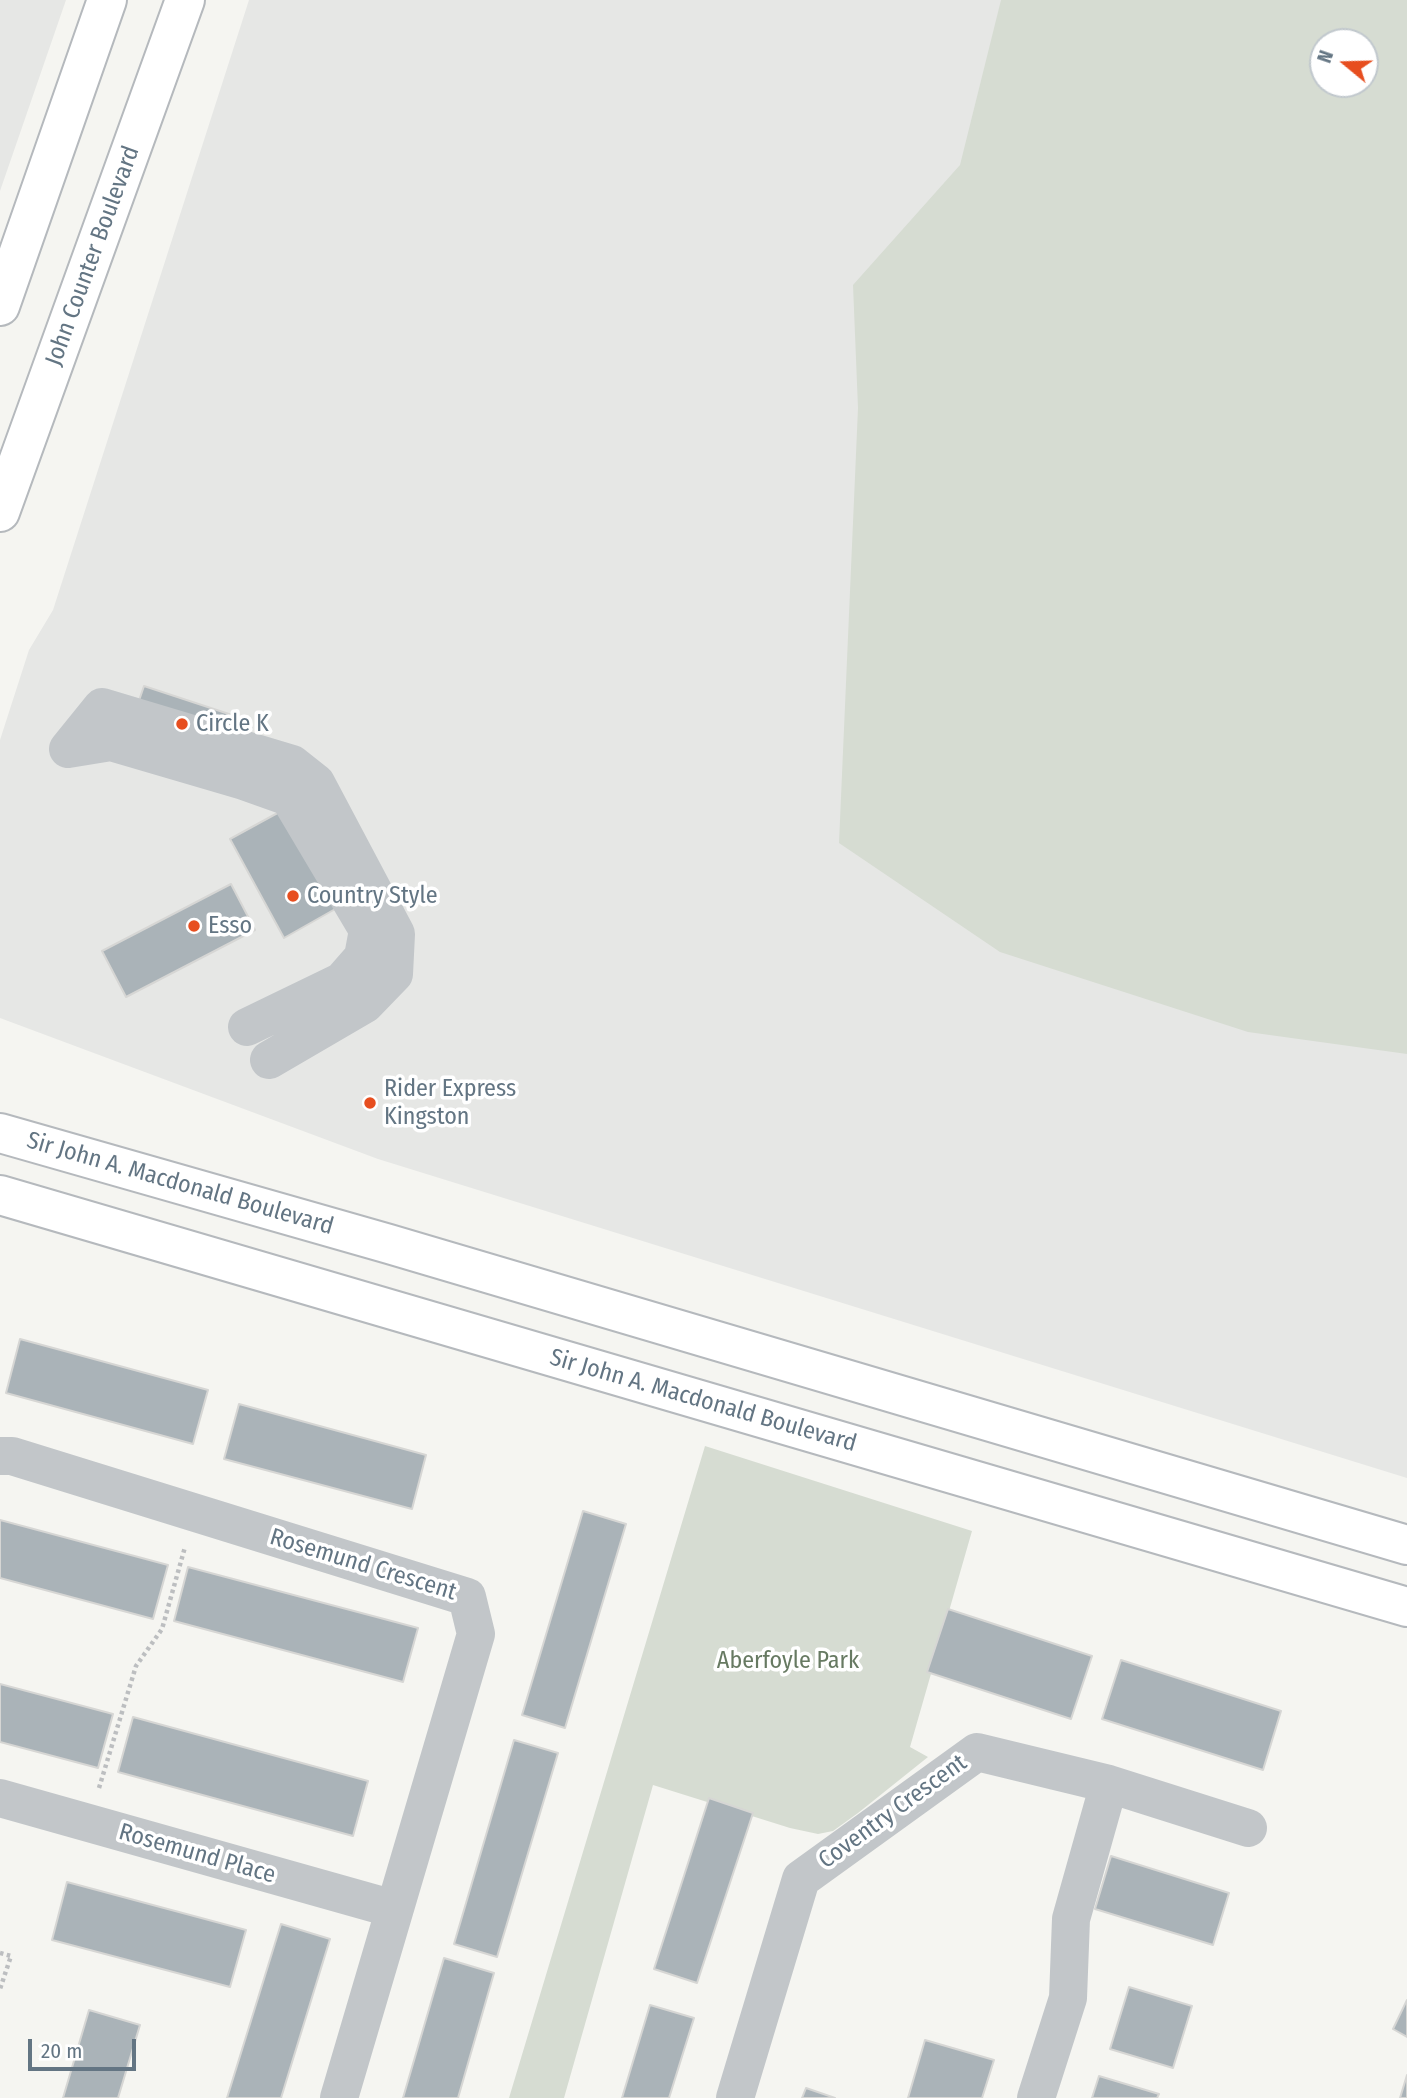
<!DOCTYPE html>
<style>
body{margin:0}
#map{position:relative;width:1407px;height:2098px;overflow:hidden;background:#f5f5f1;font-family:"Fira Sans Condensed",sans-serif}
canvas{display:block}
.north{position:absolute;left:1309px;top:28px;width:70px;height:70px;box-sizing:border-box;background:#fff;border:2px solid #c1c8cd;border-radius:50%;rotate:289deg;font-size:19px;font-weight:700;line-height:28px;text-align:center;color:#637583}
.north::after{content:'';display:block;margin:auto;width:24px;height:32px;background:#e74e1f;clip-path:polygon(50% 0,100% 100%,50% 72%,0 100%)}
.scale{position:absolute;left:28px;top:2039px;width:108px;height:32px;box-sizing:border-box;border:4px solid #637583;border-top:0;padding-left:9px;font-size:21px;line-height:24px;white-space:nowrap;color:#637583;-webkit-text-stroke:5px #fff;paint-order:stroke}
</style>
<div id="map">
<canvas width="1407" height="2098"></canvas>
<div class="north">N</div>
<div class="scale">20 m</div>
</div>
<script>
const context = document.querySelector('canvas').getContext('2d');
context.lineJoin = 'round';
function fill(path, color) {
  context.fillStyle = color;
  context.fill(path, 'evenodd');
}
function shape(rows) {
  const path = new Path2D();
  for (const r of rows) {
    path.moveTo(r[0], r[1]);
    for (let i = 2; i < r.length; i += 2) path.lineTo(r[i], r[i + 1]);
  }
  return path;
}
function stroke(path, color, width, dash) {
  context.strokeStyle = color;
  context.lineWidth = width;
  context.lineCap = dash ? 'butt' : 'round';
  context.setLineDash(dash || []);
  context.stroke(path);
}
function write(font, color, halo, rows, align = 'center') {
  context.font = font + ' "Fira Sans Condensed",sans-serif';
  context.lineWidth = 7;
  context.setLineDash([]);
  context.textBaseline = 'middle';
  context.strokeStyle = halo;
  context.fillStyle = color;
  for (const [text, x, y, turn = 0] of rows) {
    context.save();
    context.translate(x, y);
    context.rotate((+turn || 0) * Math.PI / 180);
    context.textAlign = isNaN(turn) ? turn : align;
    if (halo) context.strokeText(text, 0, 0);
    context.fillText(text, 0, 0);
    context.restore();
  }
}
fill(shape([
 [0,0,66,0,0,191],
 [249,0,1407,0,1407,1478,378,1159,0,1018,0,740,29,650,53,610],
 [1323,42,1365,42,1365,84,1323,84]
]), '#e6e7e5');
fill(shape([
 [1001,0,1407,0,1407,1054,1248,1032,1000,952,839,843,858,408,853,285,960,165],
 [1323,42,1365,42,1365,84,1323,84],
 [705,1446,972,1531,910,1747,928,1757,858,1813,833,1831,818,1834,790,1828,653,1785,564,2098,509,2098]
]), '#d6dcd2');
const building = shape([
 [144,686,235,716,220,761,134,715,144,686],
 [283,810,337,908,284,938,230,839,283,810],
 [231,884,255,930,126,997,102,951,231,884],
 [20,1339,208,1390,193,1444,6,1393,20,1339],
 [239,1404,426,1455,412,1509,224,1459,239,1404],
 [583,1511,626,1524,565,1728,522,1715,583,1511],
 [0,1520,168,1565,153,1619,0,1578,0,1520],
 [188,1567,418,1628,403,1682,174,1621,188,1567],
 [948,1609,1092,1656,1071,1719,927,1672,948,1609],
 [1121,1660,1281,1711,1263,1770,1102,1719,1121,1660],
 [0,1684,113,1714,98,1768,0,1742,0,1684],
 [133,1717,368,1781,353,1836,118,1772,133,1717],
 [514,1740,558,1753,497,1957,454,1944,514,1740],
 [709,1798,753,1813,697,1983,654,1969,709,1798],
 [1111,1856,1229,1893,1213,1945,1095,1909,1111,1856],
 [67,1882,246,1930,230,1987,52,1940,67,1882],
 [281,1924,330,1939,281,2098,227,2098,281,1924],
 [444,1958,494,1973,458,2098,403,2098,444,1958],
 [1129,1987,1192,2006,1173,2068,1110,2049,1129,1987],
 [1407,2000,1407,2037,1393,2029,1407,2000],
 [650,2005,694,2018,669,2098,622,2098,650,2005],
 [89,2010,140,2025,118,2098,63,2098,89,2010],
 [925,2040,994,2060,982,2098,908,2098,925,2040],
 [1407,2075,1407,2098,1400,2098,1407,2075],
 [1099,2076,1159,2094,1157,2098,1092,2098,1099,2076],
 [806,2088,835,2098,802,2098,806,2088]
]);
fill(building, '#aab3b8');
stroke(building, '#d6d6d4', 2);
const major = shape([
 [0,306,107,0],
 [0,512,185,0],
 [0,1133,389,1244,1407,1545],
 [0,1195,1407,1607]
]);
stroke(major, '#b5b9bd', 42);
stroke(shape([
 [99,1788,136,1666,162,1629,185,1547],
 [0,1953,11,1956,0,1989]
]), '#bcbec0', 4.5, [3.5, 3.5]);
stroke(shape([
 [68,749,102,707,292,764,316,783,396,934,394,974,365,1004,269,1060],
 [68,749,111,742,244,781,289,797,368,930,363,957,342,981,247,1027],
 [0,1456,12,1456,467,1597,476,1634,339,2098],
 [0,1798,394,1909],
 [735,2098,801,1879,977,1752,1109,1784,1248,1828],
 [1036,2098,1068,1998,1071,1919,1109,1784]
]), '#c2c6c9', 38);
stroke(major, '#fff', 38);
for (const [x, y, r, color] of [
 [182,724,7,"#e74e1f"],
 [293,896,7,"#e74e1f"],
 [194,926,7,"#e74e1f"],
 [370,1103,7,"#e74e1f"]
]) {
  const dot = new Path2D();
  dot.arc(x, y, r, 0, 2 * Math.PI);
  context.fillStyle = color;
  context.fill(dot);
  stroke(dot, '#fff', 2.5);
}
write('24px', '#637583', '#fff', [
 ["John Counter Boulevard",93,256,-70],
 ["Sir John A. Macdonald Boulevard",180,1184,16],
 ["Sir John A. Macdonald Boulevard",703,1401,16],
 ["Rosemund Crescent",363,1565,17],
 ["Coventry Crescent",893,1812,-36],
 ["Rosemund Place",197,1854,16]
]);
write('24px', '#637583', '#fff', [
 ["Circle K",196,724],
 ["Country Style",307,896],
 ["Esso",208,926],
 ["Rider Express",384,1089],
 ["Kingston",384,1117]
], 'left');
write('24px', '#677a62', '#fff', [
 ["Aberfoyle Park",788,1661]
]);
</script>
